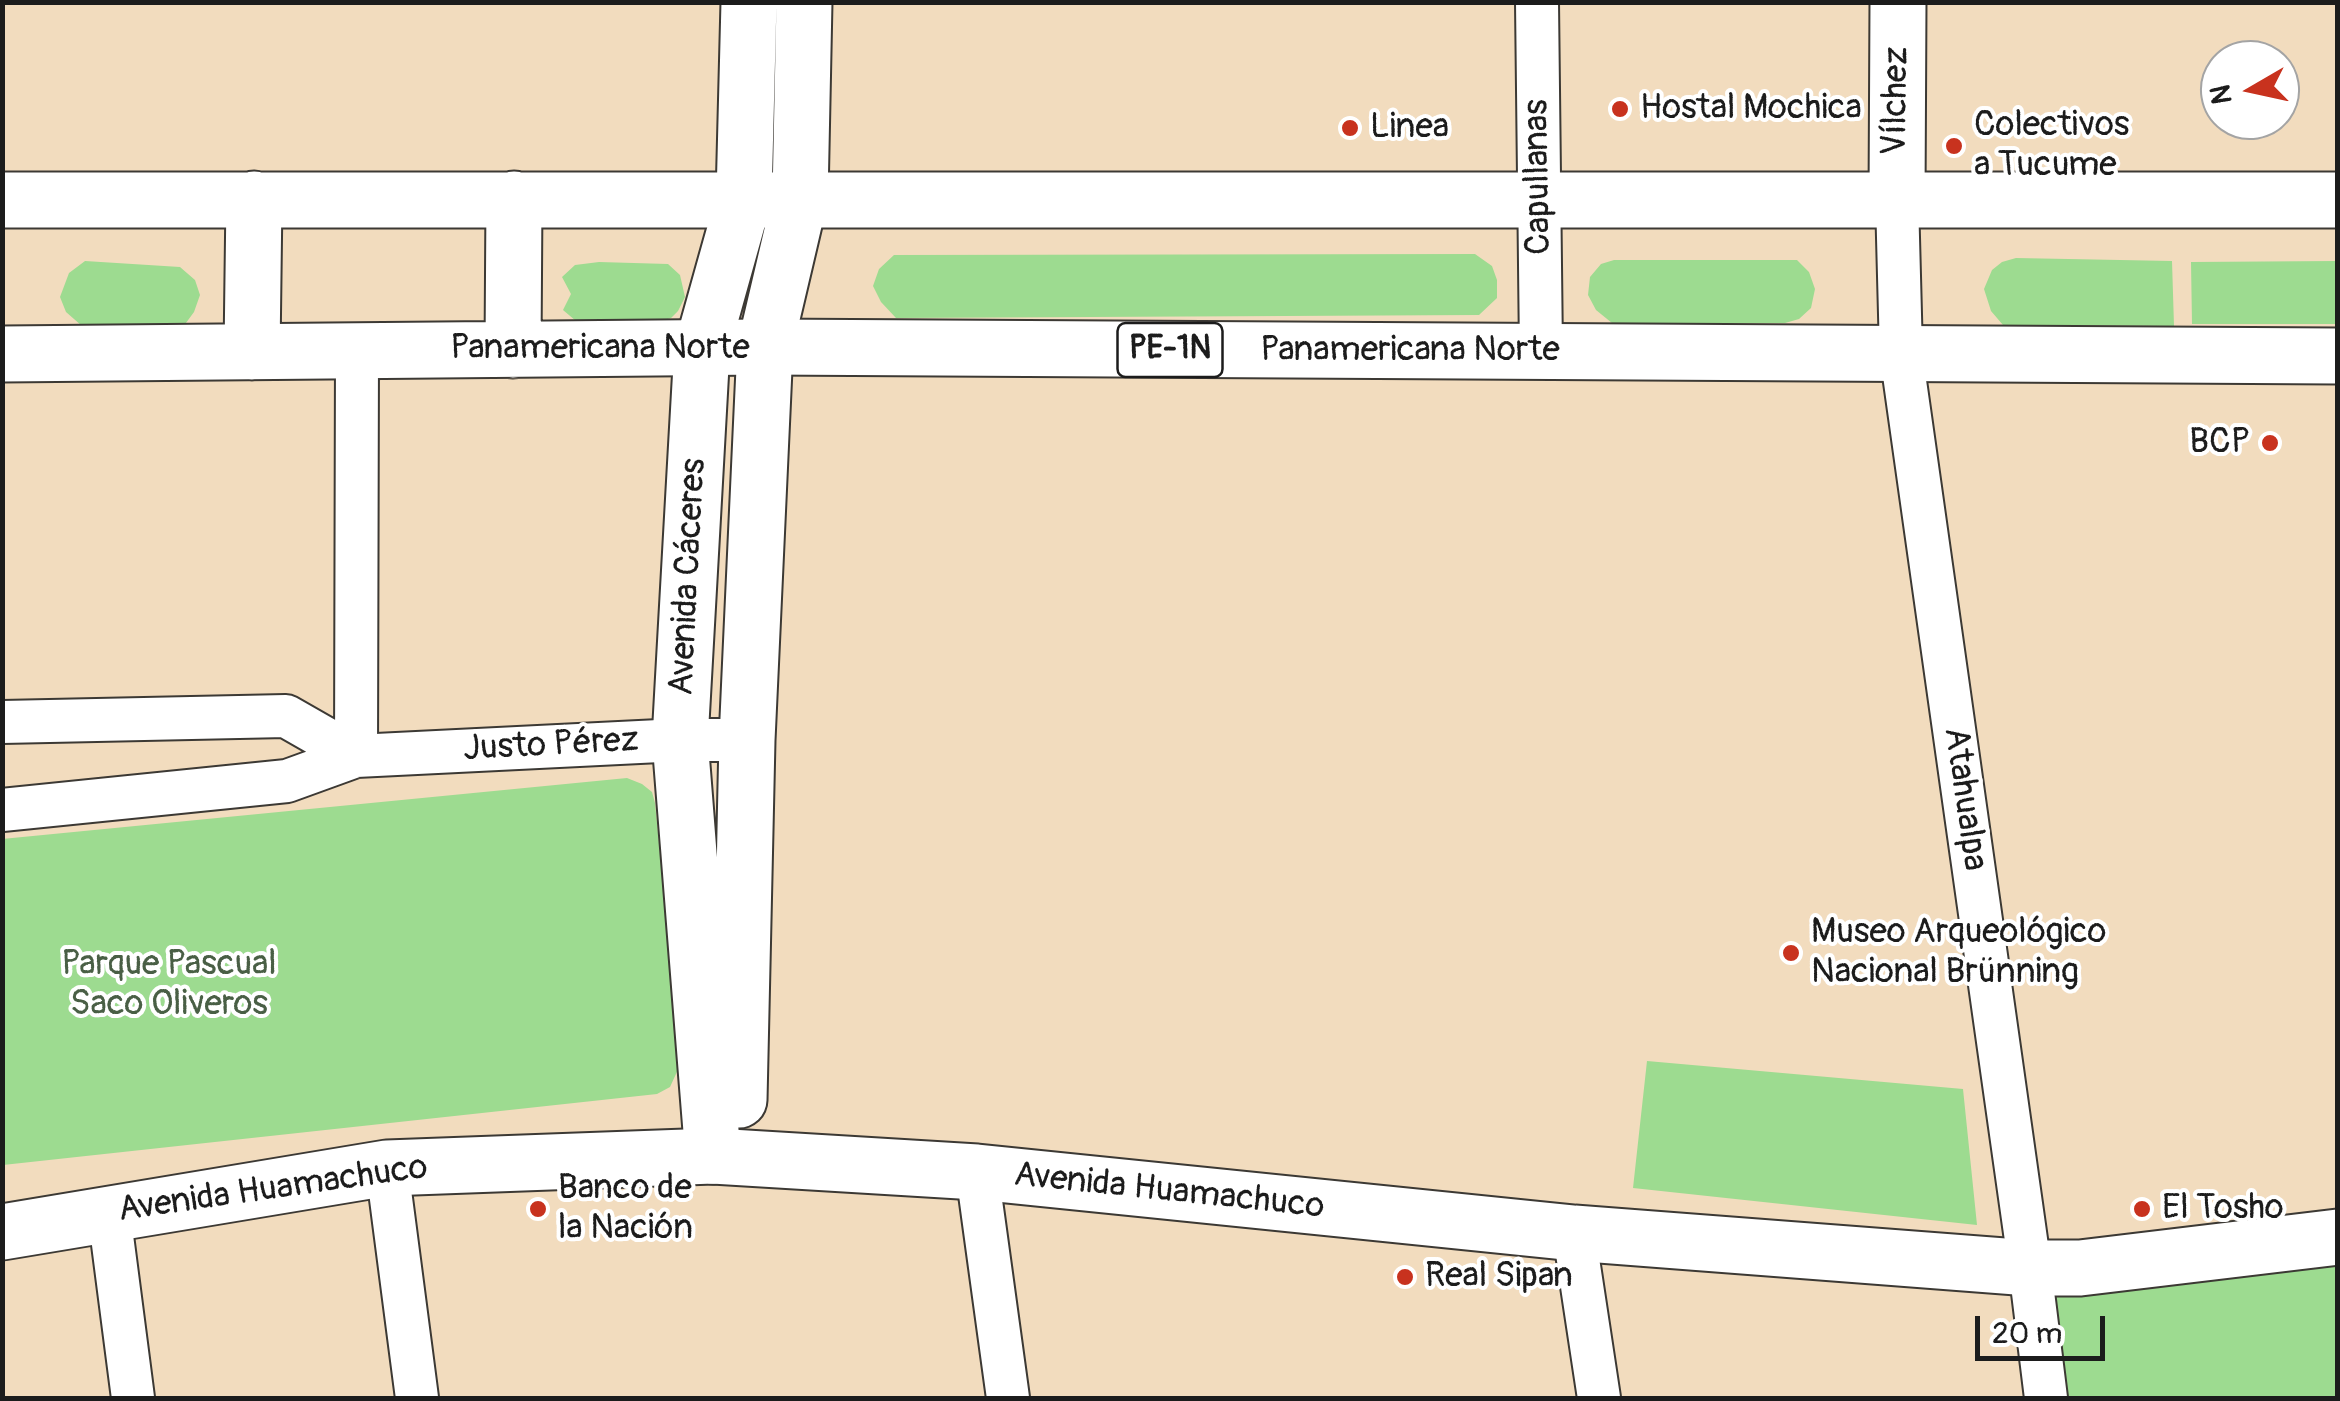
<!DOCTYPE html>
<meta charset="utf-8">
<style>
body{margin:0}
#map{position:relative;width:2340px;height:1401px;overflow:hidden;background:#f2dcbe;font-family:Pangolin,sans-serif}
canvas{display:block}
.frame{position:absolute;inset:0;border:5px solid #1c1c1c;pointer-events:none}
.north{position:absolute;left:2200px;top:40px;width:100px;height:100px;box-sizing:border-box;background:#fff;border:2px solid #a4a4a4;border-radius:50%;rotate:261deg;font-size:28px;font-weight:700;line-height:40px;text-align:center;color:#1c1c1c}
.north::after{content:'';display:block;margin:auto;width:35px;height:45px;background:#c8321e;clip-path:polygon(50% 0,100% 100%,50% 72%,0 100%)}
.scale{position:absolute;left:1975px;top:1316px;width:130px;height:45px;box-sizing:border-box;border:5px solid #1c1c1c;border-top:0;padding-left:12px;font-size:30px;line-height:35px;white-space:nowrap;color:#1c1c1c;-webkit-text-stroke:8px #fff;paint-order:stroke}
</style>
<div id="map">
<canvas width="2340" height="1401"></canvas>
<div class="frame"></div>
<div class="north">N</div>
<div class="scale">20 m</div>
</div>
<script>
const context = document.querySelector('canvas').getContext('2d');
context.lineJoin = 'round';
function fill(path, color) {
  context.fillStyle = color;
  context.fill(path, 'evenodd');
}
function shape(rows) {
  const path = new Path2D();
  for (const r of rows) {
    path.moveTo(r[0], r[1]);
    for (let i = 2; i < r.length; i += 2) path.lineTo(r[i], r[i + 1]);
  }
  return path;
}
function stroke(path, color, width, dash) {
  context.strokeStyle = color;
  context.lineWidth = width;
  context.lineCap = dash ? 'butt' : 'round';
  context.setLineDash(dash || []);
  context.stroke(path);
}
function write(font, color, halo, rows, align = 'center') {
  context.font = font + ' Pangolin,sans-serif';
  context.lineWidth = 8;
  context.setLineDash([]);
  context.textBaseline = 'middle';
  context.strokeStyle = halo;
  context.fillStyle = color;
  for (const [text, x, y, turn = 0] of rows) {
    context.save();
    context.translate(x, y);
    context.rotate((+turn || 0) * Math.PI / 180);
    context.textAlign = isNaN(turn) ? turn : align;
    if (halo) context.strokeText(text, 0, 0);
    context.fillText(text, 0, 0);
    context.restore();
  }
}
fill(shape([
 [1475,254,1492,266,1497,280,1497,298,1479,315,896,318,881,302,873,286,879,269,894,255],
 [2016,258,2172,261,2174,326,2003,325,1991,311,1984,289,1992,270,2002,262],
 [1614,260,1797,260,1809,272,1815,289,1811,308,1799,319,1785,323,1612,323,1596,310,1588,295,1590,277,1601,264],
 [85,261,180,267,195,280,200,295,194,312,183,327,82,326,66,312,60,297,69,273],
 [2337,261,2337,324,2192,324,2191,262],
 [599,262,668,264,680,275,685,297,678,311,671,318,655,323,576,321,563,310,571,294,562,277,575,265],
 [627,778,642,784,652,792,655,803,681,1063,670,1087,657,1094,3,1165,2,839],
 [1647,1061,1963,1089,1977,1225,1633,1188],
 [2337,1237,2337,1398,2046,1398,2030,1268]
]), '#9ddb90');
const street = shape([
 [1537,2,1541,352],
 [1897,199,1901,353,2030,1268,2046,1398],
 [2,722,286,716,356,756],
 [356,756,357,351],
 [2,810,287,781,356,756,680,740,747,740],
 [387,1168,417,1398],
 [977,1172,1008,1398],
 [109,1213,133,1398],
 [1574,1233,1599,1398]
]);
const secondary = shape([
 [1897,199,1898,2],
 [739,1100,747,740,765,347,800,198,804,2],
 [713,1156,680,740,702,348,744,198,749,2]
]);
const primary = shape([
 [2,1232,387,1168,713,1156,977,1172,1574,1233,2030,1268,2080,1268,2338,1237]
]);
const highway = shape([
 [2,200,2338,200],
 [513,350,514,199],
 [252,352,254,199],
 [2,354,765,347,2338,356]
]);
stroke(street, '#3c3934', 46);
stroke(secondary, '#3c3934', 59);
stroke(primary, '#3c3934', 59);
stroke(highway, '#3c3934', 59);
stroke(street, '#fff', 42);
stroke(secondary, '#fff', 55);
stroke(primary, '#fff', 55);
stroke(highway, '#fff', 55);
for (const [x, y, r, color] of [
 [1620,109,10,"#c8321e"],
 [1350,128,10,"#c8321e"],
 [1954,146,10,"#c8321e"],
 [2270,443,10,"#c8321e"],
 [1791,953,10,"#c8321e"],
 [538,1209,10,"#c8321e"],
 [2142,1209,10,"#c8321e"],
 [1405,1277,10,"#c8321e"]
]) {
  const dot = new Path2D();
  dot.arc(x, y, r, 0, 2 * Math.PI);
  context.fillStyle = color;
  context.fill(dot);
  stroke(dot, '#fff', 4);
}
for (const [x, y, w] of [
 [1170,350,105]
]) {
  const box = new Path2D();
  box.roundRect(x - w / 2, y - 27, w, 54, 8);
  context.fillStyle = '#fff';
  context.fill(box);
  stroke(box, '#1c1c1c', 2.5);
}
write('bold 32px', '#1c1c1c', null, [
 ["PE-1N",1170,350]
]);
write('35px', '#1c1c1c', '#fff', [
 ["Vílchez",1897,101,-89],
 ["Capullanas",1539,177,-91],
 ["Panamericana Norte",600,349],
 ["Panamericana Norte",1410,351],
 ["Avenida Cáceres",689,577,-87],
 ["Justo Pérez",551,746,-3],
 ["Atahualpa",1964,799,82],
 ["Avenida Huamachuco",273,1190,-8],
 ["Avenida Huamachuco",1169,1192,6]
]);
write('35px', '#1c1c1c', '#fff', [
 ["Hostal Mochica",1640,109],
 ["Colectivos",1974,126],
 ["a Tucume",1974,166],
 ["Linea",1370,128],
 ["BCP",2250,443,"right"],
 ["Museo Arqueológico",1811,933],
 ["Nacional Brünning",1811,973],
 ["Banco de",558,1189],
 ["la Nación",558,1229],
 ["El Tosho",2162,1209],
 ["Real Sipan",1425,1277]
], 'left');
write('35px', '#495f45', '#fff', [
 ["Parque Pascual",169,965],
 ["Saco Oliveros",169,1005]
]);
</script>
